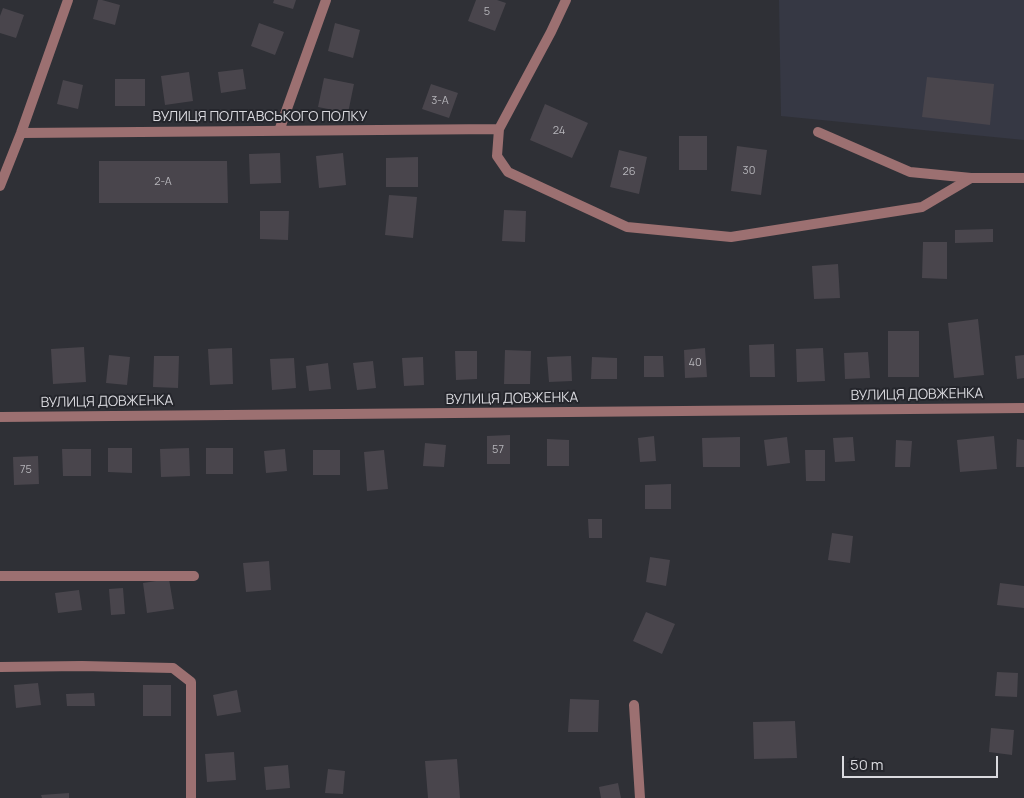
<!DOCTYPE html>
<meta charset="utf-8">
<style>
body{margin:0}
#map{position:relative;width:1024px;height:798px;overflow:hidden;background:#2f3036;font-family:Manrope,sans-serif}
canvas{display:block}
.scale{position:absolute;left:842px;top:756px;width:156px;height:22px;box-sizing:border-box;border:2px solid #dadadf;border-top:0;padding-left:6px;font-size:15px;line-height:18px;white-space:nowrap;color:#dadadf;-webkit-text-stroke:4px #25262c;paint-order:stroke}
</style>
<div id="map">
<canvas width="1024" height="798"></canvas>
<div class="scale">50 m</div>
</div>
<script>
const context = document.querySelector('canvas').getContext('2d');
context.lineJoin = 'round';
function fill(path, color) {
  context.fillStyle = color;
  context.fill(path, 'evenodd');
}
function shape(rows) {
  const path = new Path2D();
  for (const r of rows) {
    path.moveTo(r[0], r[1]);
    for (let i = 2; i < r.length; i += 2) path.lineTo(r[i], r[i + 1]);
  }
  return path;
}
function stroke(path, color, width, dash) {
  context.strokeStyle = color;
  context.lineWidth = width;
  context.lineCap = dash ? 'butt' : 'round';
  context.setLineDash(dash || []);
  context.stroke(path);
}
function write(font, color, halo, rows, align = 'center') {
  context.font = font + ' Manrope,sans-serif';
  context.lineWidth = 4;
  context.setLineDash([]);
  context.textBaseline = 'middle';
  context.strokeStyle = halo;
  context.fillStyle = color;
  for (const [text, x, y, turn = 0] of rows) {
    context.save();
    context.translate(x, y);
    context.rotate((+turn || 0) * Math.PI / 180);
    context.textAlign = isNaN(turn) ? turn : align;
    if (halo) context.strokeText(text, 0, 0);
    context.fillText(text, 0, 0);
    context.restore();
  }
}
fill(shape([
 [779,0,1024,0,1024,140,781,116]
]), '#363844');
fill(shape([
 [98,0,102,0,120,5,115,25,93,19],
 [274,0,296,0,293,9,273,3],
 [476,0,497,0,506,3,495,31,468,21],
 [3,8,24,15,16,38,0,33,0,16],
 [259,23,284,32,275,55,251,46],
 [335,23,360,30,353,58,328,51],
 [243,69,246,89,221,93,218,72],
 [189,72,193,101,165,105,161,76],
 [927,77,994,84,990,125,922,117],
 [324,78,354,84,348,113,318,107],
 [115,79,145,79,145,106,115,106],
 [63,80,83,85,78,109,57,104],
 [431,84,458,93,449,118,422,109],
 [545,104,588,123,572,158,530,140],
 [679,136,707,136,707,170,679,170],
 [737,146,767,150,761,195,731,191],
 [619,150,647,157,639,194,610,187],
 [280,153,281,183,250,184,249,154],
 [343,153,346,185,319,188,316,156],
 [418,157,418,187,386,187,386,158],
 [99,161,227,161,228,203,99,203],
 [389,195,417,197,413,238,385,235],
 [504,210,526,211,525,242,502,241],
 [260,211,289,211,288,240,260,239],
 [993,229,993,242,955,243,955,230],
 [923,242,947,242,947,279,922,278],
 [838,264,840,298,814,299,812,266],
 [978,319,984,375,954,378,948,323],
 [888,331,919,331,919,377,888,377],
 [774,344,775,377,750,377,749,345],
 [84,347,86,382,53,384,51,349],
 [232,348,233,384,210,385,208,349],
 [705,348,707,377,685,378,684,350],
 [823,348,825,381,797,382,796,349],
 [505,350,531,351,530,384,504,384],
 [455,351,477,351,477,379,456,380],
 [868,352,870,378,845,379,844,353],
 [109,355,130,357,127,385,106,383],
 [1024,355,1024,378,1017,379,1015,356],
 [154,356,179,356,178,388,153,387],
 [571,356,572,381,549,382,547,357],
 [644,356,663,356,664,377,644,377],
 [423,357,424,385,404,386,402,358],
 [592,357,617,358,617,379,591,379],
 [294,358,296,388,272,390,270,359],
 [373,361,376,388,357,390,353,363],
 [328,363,331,389,309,391,306,366],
 [510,435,510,464,487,464,487,436],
 [654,436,656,461,640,462,638,438],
 [994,436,997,469,960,472,957,440],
 [740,437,740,467,703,467,702,438],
 [787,437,790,463,767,466,764,440],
 [853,437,855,461,835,462,833,438],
 [547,439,569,440,569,466,547,466],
 [1017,439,1024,440,1024,467,1016,467],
 [896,440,912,441,910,467,895,467],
 [425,443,446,445,444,467,423,466],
 [108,448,132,448,132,473,108,472],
 [189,448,190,476,161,477,160,449],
 [206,448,233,448,233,474,206,474],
 [62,449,91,449,91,476,63,476],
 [285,449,287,471,266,473,264,451],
 [313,450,340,450,340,475,313,475],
 [384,450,388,489,367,491,364,452],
 [805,450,825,450,825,481,806,481],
 [38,456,39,484,14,485,13,457],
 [671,484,671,509,645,509,645,485],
 [588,519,602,519,602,538,589,538],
 [832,533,853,536,850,563,828,560],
 [650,557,670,560,666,586,646,582],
 [269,561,271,590,246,592,243,563],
 [169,579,174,609,147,613,143,583],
 [1000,583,1024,586,1024,608,997,605],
 [123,588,125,614,111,615,109,589],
 [79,590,82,610,58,613,55,593],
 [646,612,675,624,662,654,633,641],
 [997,672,1018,673,1017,697,995,696],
 [38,683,41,705,16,708,14,685],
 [143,685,171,685,171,716,143,716],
 [237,690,241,712,217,716,213,695],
 [94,693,95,706,67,706,66,694],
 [570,699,599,700,598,732,568,732],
 [795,721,797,758,754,759,753,722],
 [991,728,1014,730,1012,755,989,752],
 [234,752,236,780,207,782,205,754],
 [457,759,460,798,428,798,425,761],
 [288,765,290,788,266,790,264,767],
 [328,769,345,771,343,794,325,793],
 [618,783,621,798,601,798,599,787],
 [69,793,69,798,42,798,41,795]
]), '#49454c');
stroke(shape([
 [818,132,910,172,971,178]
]), '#9c7071', 10);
stroke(shape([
 [566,0,551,32,499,129,497,156,508,172,627,227,731,237,922,207,971,178,1024,178],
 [279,131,326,0],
 [21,133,499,129],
 [0,186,21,133,68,0],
 [0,417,1024,408],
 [0,576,194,576],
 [0,667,82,666,173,668,191,682,191,798],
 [634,705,640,798]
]), '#9c7071', 10);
write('11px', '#b6b5ba', null, [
 ["5",487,12],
 ["3-А",440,101],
 ["24",559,131],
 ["30",749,171],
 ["26",629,172],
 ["2-А",163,182],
 ["40",695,363],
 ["57",498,450],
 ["75",26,470]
]);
write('14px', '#dadadf', '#25262c', [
 ["ВУЛИЦЯ ПОЛТАВСЬКОГО ПОЛКУ",260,117],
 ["ВУЛИЦЯ ДОВЖЕНКА",917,395,-1],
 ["ВУЛИЦЯ ДОВЖЕНКА",512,399,-1],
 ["ВУЛИЦЯ ДОВЖЕНКА",107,402,-1]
]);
</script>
